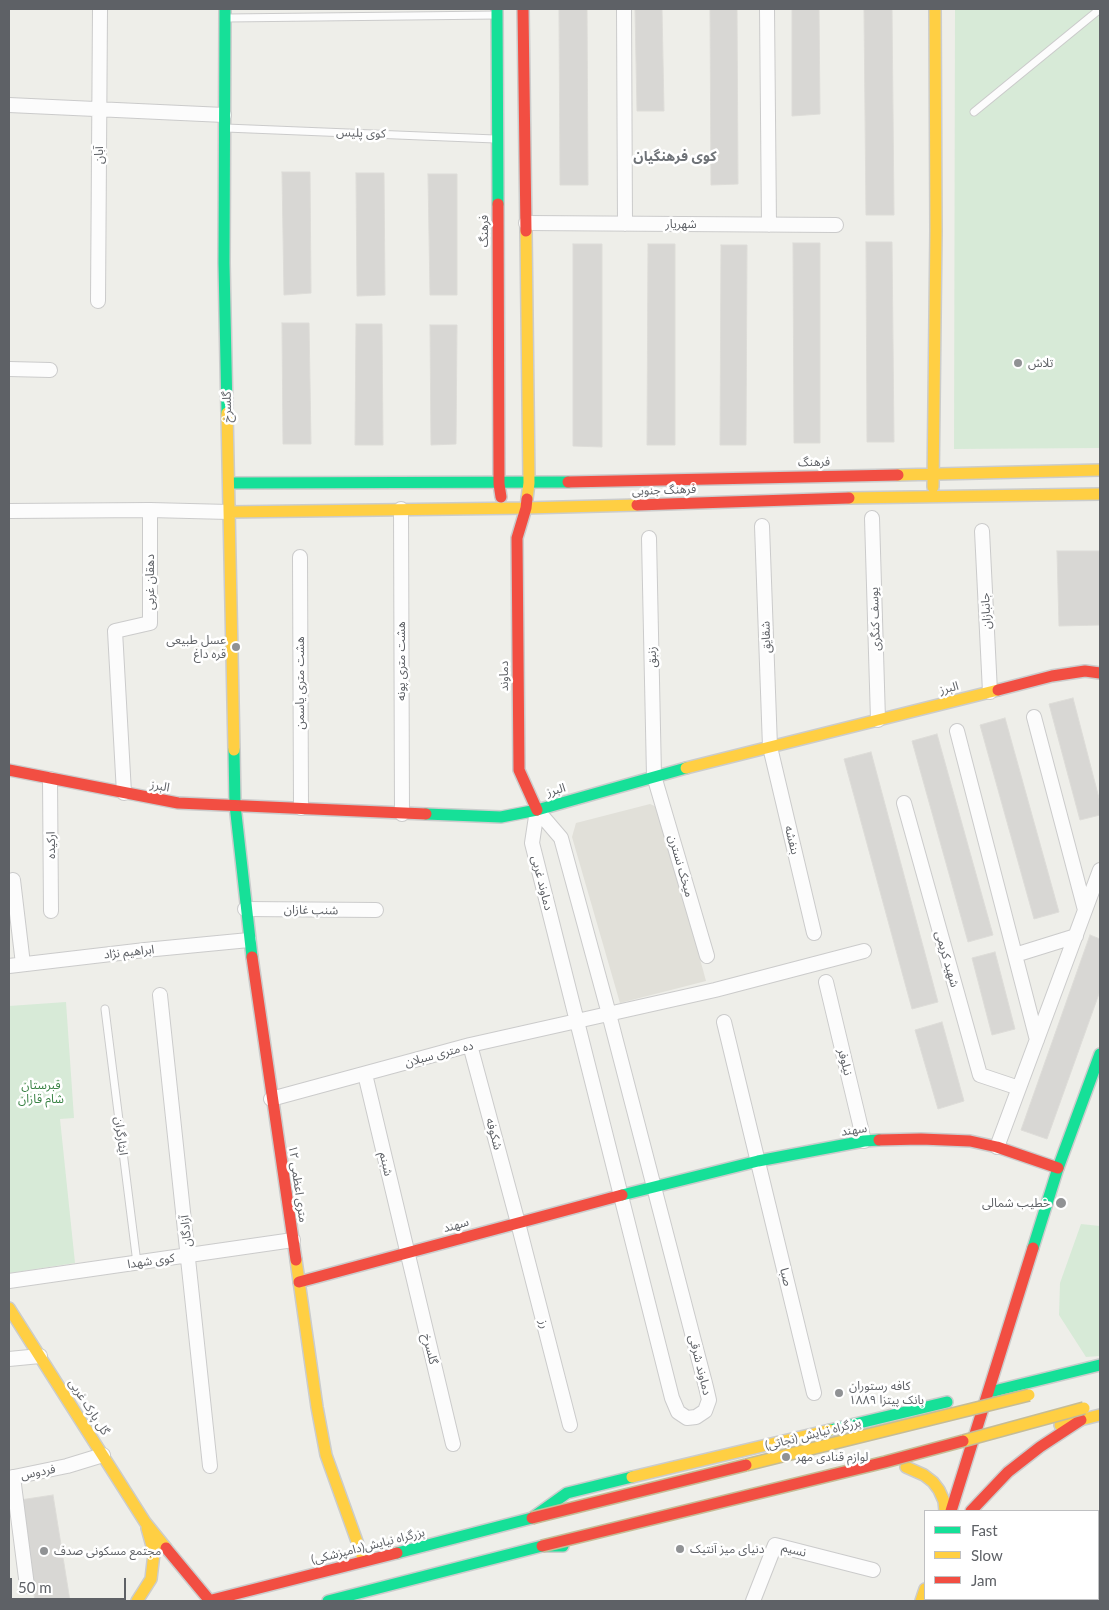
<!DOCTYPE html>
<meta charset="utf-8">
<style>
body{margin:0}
#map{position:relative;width:1109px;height:1610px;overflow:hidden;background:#eeeee9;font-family:Lato,sans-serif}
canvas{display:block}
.frame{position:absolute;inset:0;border:10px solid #5e6166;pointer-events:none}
.legend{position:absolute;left:924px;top:1510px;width:175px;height:90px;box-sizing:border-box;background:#fff;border:1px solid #bfc0c2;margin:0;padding:6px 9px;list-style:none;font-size:15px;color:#5e6166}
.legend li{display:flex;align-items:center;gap:10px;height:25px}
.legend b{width:25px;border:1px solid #bfc0c2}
.scale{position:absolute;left:10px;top:1578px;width:116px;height:22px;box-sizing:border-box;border:2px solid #5e6166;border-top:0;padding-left:6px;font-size:15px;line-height:18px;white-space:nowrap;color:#5e6166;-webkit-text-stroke:4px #fff;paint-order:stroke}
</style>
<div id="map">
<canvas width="1109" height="1610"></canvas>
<div class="frame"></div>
<ul class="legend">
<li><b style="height:6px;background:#16e098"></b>Fast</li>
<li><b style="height:6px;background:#ffcf43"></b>Slow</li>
<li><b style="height:6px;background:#f24e42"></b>Jam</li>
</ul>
<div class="scale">50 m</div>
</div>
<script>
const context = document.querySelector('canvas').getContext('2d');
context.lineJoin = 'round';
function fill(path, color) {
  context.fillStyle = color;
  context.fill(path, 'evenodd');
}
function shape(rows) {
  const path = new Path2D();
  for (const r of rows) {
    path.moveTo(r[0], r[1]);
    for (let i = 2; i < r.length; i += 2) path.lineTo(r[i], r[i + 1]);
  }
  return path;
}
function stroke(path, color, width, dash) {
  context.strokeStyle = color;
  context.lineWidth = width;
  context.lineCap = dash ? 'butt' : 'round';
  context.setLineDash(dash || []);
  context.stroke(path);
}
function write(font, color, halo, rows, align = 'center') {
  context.font = font + ' Lato,"Noto Sans Arabic",sans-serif';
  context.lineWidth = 5;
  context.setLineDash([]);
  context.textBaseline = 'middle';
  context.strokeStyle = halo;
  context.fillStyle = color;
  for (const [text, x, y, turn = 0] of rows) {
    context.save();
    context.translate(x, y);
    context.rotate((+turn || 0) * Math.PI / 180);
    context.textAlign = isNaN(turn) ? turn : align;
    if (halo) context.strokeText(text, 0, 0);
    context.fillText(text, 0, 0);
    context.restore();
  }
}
fill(shape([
 [650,804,659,808,706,981,620,1003,572,837,576,823]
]), '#e1e0d9');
fill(shape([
 [955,9,1100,9,1100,448,954,449],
 [66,1002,74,1118,60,1119,75,1263,10,1273,9,1006],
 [1081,1224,1100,1226,1100,1356,1086,1357,1059,1315,1060,1283]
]), '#d7ead7');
const building = shape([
 [559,9,587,9,588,185,560,185,559,9],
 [635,9,662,9,664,111,637,111,635,9],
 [710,9,737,9,738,184,711,185,710,9],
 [792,9,819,9,820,114,792,116,792,9],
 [864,9,892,9,894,215,866,215,864,9],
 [282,172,310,172,311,293,284,295,282,172],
 [356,173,384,173,385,295,357,296,356,173],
 [428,174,457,174,457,295,430,295,428,174],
 [866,242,892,242,894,442,867,442,866,242],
 [793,243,820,243,820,443,794,443,793,243],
 [573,244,602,244,602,447,573,446,573,244],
 [648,244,675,244,675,445,647,445,648,244],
 [721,245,747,245,746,445,720,445,721,245],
 [282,323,309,323,311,444,283,444,282,323],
 [356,324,382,324,383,445,355,445,356,324],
 [430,325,457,325,456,444,431,445,430,325],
 [1057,551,1100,551,1100,625,1059,626,1057,551],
 [1073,698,1100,802,1100,815,1080,820,1049,704,1073,698],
 [1005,718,1059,912,1034,919,980,725,1005,718],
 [937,734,993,935,968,942,912,741,937,734],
 [871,752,938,1002,912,1009,844,759,871,752],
 [1090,935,1100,939,1100,991,1047,1139,1021,1130,1090,935],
 [995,952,1015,1029,992,1035,972,958,995,952],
 [942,1022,964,1101,938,1109,915,1030,942,1022],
 [53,1495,70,1601,35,1601,20,1500,53,1495]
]);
fill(building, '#d8d7d4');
stroke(building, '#dddcd8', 1);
const lane = shape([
 [227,18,497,15],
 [974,112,1100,9],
 [226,128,495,139],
 [105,1009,137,1263]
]);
const street = shape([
 [624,9,625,224],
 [767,9,769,225],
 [9,105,224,115],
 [526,223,836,225],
 [98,301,100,9],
 [9,369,50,370],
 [401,509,402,814],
 [9,511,150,510],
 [872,518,878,720],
 [762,526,770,747,814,933],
 [982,531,990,692],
 [649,538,654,776,707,956],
 [300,557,301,808],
 [1034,717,1085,910],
 [957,731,1037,1040],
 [50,779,51,911],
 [124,793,115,631,150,623,150,510,229,512],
 [904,803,980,1075,1019,1088],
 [537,810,561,838,609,1014,706,1387,709,1400,705,1411,696,1417,687,1418,678,1412,672,1398,532,843,537,810],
 [13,880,23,964],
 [245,909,376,910],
 [1015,955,1076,936],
 [9,966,145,950,249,940],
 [826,982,864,1141],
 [160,995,210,1466],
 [724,1022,814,1393],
 [470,1045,518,1223,570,1425],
 [365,1074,453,1444],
 [271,1099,470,1045,715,990,864,951],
 [997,1147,1100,870],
 [9,1281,293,1240],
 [9,1359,40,1356],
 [13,1477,27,1586],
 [9,1478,67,1466,103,1455],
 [1098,1529,1100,1529],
 [753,1601,775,1545,873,1570],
 [1018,1601,1019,1599]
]);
const fast = shape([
 [225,9,224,263,227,413],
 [497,9,498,204],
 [229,483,568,482],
 [234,750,235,805,252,957],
 [426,814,501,817,537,810,686,768],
 [622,1195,758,1161,864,1141,879,1140],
 [1033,1248,1058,1168,1100,1054],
 [994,1391,1100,1365],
 [830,1430,947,1402],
 [397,1553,532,1518,567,1493,632,1477],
 [328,1601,542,1546,563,1546]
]);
const slow = shape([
 [526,231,529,483,527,499],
 [227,413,234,750],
 [898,475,1100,470],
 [933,487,936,231,935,9],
 [849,498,1100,494],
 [229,512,526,508,637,505],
 [686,768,998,690],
 [296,1260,317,1407,326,1455,364,1561],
 [9,1308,145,1522,166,1548],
 [1060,1425,1100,1415],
 [906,1467,924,1475,933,1482,939,1490,944,1501,945,1511],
 [632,1477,830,1430],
 [137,1601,151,1579,154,1553,147,1528],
 [921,1601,925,1589]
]);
const jam = shape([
 [523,9,526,231],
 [498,204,499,484,501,497],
 [568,482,898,475],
 [527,499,526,508,517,538,519,770,537,810],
 [637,505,849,498],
 [998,690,1052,676,1085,671,1100,673],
 [9,770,178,803,426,814],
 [252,957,296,1260],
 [879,1140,921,1139,970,1141,997,1147,1058,1168],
 [299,1282,622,1195],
 [951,1511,1033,1248],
 [971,1511,1008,1472,1040,1447,1081,1420],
 [166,1548,210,1601],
 [208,1601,397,1553]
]);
stroke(lane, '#cbcbcb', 9);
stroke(street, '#cbcbcb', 16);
stroke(fast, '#cbcccc', 14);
stroke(slow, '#cbcccc', 14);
stroke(jam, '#cbcccc', 14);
stroke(lane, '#fcfcfc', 7);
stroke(street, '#fcfcfc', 14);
stroke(fast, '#16e098', 11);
stroke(slow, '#ffcf43', 11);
stroke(jam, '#f24e42', 11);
const slowBridge = shape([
 [963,1441,1084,1408],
 [746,1465,1029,1395]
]);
const jamBridge = shape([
 [532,1518,746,1465],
 [542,1546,885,1462,963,1441]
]);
stroke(slowBridge, '#c5bc97', 14, []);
stroke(jamBridge, '#c5bc97', 14, []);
stroke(slowBridge, '#ffcf43', 11);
stroke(jamBridge, '#f24e42', 11);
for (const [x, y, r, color] of [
 [1018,363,5,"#909294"],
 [236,647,5,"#909294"],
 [1061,1203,6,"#909294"],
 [839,1393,5,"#909294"],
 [786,1457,5,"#909294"],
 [680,1549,5,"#909294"],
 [44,1551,5,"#909294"]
]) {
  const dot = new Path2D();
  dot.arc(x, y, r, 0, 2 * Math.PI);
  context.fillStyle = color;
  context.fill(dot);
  stroke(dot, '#fff', 2);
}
write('12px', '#5e6166', '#fff', [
 ["کوی پلیس",361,133,2],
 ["آبان",99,155,-90],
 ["شهریار",681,224],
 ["فرهنگ",484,231,-90],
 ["گلسرخ",227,407,-91],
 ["فرهنگ",814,462,-1],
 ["فرهنگ جنوبی",664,490,-2],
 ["دهقان غربی",150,582,-90],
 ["جانبازان",986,611,-93],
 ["یوسف کنگری",875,619,-92],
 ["شقایق",766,637,-92],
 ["زنبق",652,657,-91],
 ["هشت متری پونه",401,661,-90],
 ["دماوند",504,676,-90],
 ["هشت متری یاسمن",300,683,-90],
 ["البرز",949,688,-14],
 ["البرز",160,786,11],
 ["البرز",556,790,-16],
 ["بنفشه",792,840,76],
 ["ارکیده",51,845,-90],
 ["میخک نسترن",681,866,74],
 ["دماوند غربی",542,883,76],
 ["شنب غازان",311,910,1],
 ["ابراهیم نژاد",129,952,-6],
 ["شهید کریمی",947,959,74],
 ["ده متری سبلان",439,1054,-15],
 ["نیلوفر",845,1062,76],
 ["سهند",854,1130,-9],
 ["شکوفه",494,1134,75],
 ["ایثارگران",121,1136,83],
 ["شبنم",386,1164,77],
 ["۱۲ متری اعظمی",298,1184,82],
 ["سهند",456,1225,-16],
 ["آزادگان",186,1231,-96],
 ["کوی شهدا",151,1261,-8],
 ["صبا",786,1277,76],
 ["رز",544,1324,76],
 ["گلسرخ",430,1349,76],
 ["دماوند شرقی",700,1365,76],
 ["گل پارک غربی",89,1407,57],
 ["بزرگراه نیایش (نجاتی)",813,1434,-14],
 ["فردوس",38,1472,-11],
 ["بزرگراه نیایش(دامپزشکی)",368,1546,-14],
 ["نسیم",794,1550,14]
]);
write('12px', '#5e6166', '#fff', [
 ["تلاش",1028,363],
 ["عسل طبیعی",226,640,"right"],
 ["قره داغ",226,654,"right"],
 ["خطیب شمالی",1050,1203,"right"],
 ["کافه رستوران",849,1386],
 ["بانک پیتزا ۱۸۸۹",849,1400],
 ["لوازم قنادی مهر",796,1457],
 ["دنیای میز آنتیک",690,1549],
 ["مجتمع مسکونی صدف",54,1551]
], 'left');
write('12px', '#398244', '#fff', [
 ["قبرستان",41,1085],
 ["شام قازان",41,1099]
]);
write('bold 14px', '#6f7378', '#fff', [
 ["کوی فرهنگیان",675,156]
]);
</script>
